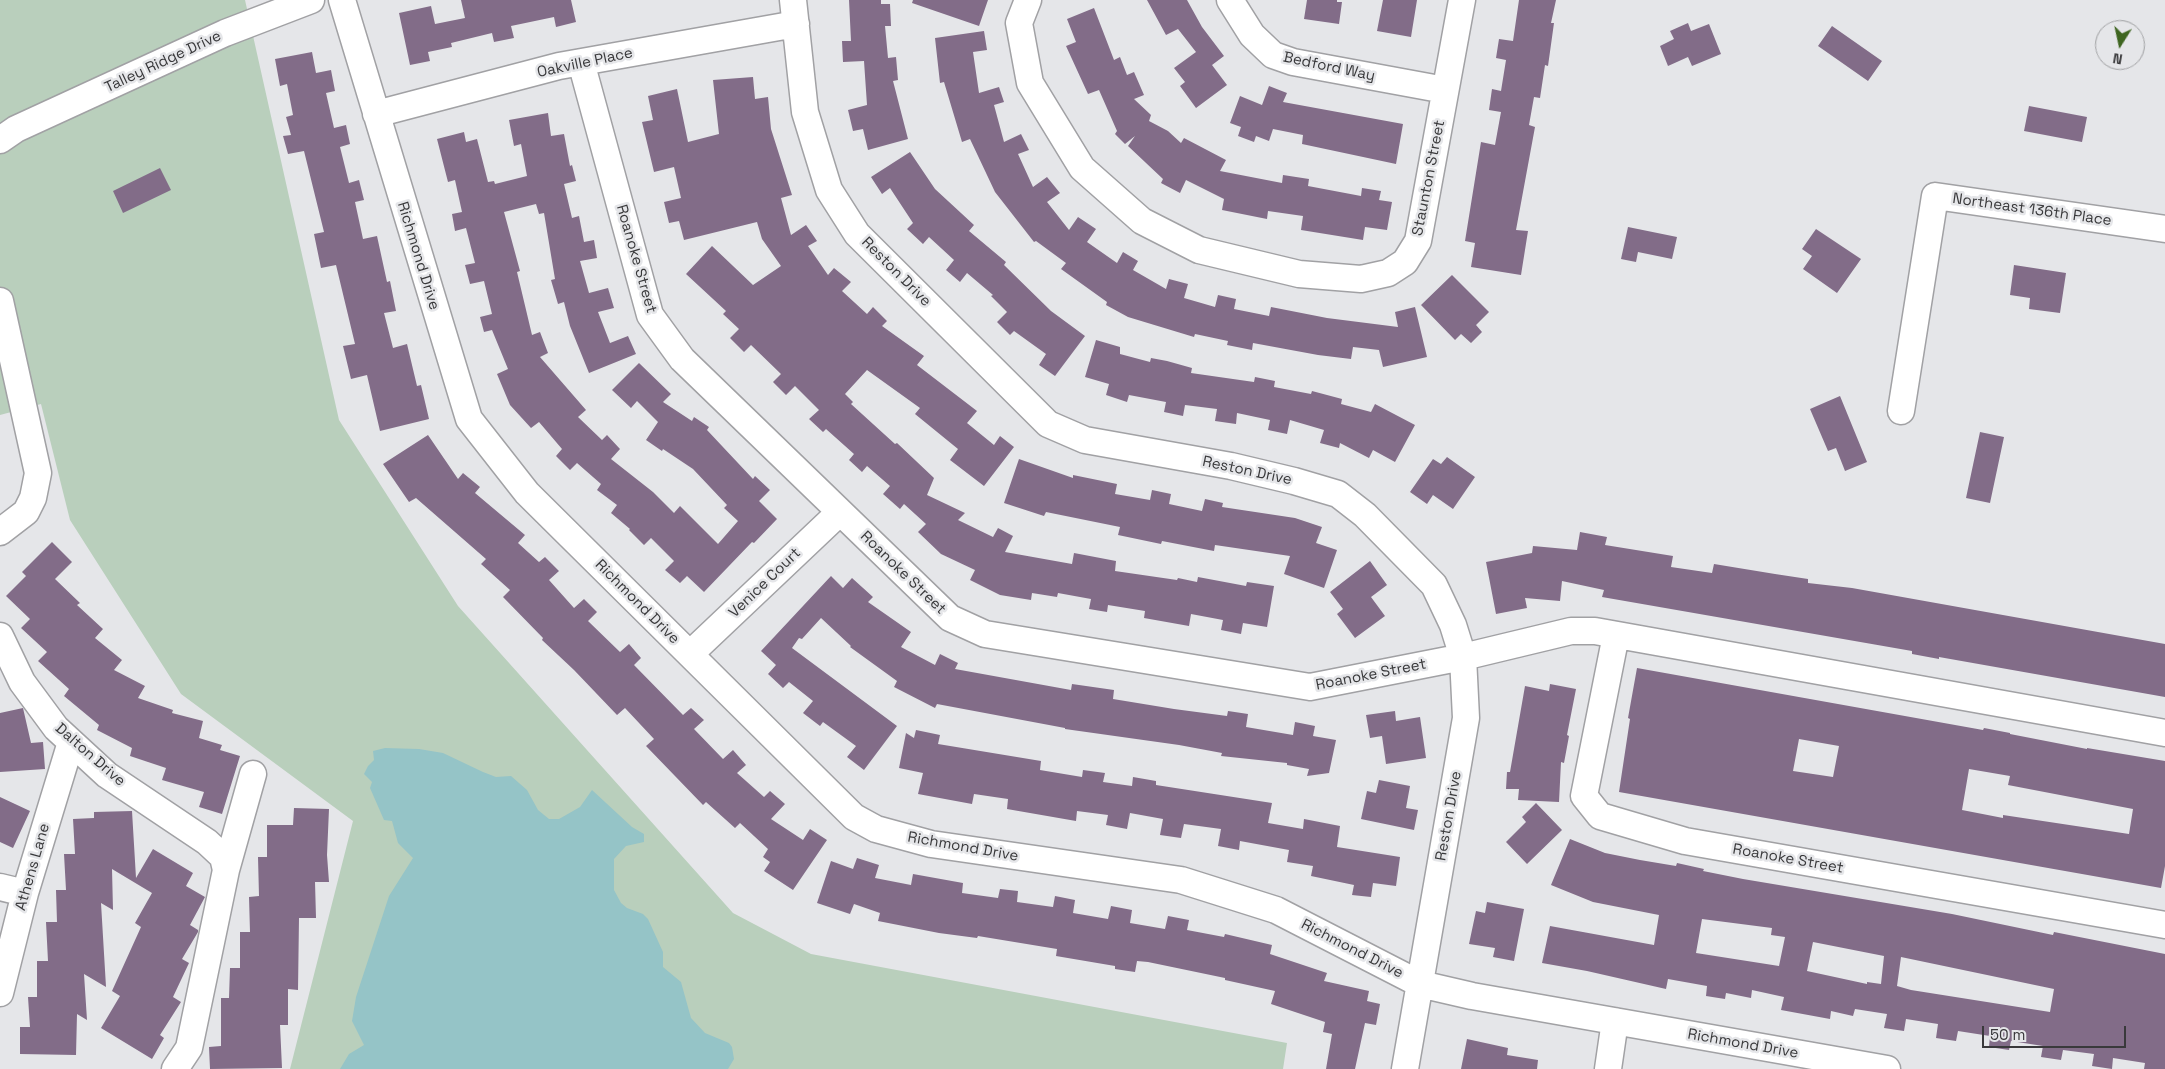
<!DOCTYPE html>
<style>
body{margin:0}
#map{position:relative;width:2165px;height:1069px;overflow:hidden;background:#e5e6e9;font-family:"Space Grotesk",sans-serif}
canvas{display:block}
.north{position:absolute;left:2095px;top:20px;width:50px;height:50px;box-sizing:border-box;background:#e5e6e9;border:1px solid #a0a1a3;border-radius:50%;rotate:190deg;font-size:14px;font-weight:700;line-height:20px;text-align:center;color:#39393b}
.north::after{content:'';display:block;margin:auto;width:18px;height:22px;background:#3e6520;clip-path:polygon(50% 0,100% 100%,50% 72%,0 100%)}
.scale{position:absolute;left:1982px;top:1026px;width:144px;height:22px;box-sizing:border-box;border:2px solid #39393b;border-top:0;padding-left:6px;font-size:15px;line-height:18px;white-space:nowrap;color:#39393b;-webkit-text-stroke:4px #e5e6e9;paint-order:stroke}
</style>
<div id="map">
<canvas width="2165" height="1069"></canvas>
<div class="north">N</div>
<div class="scale">50 m</div>
</div>
<script>
const context = document.querySelector('canvas').getContext('2d');
context.lineJoin = 'round';
function fill(path, color) {
  context.fillStyle = color;
  context.fill(path, 'evenodd');
}
function shape(rows) {
  const path = new Path2D();
  for (const r of rows) {
    path.moveTo(r[0], r[1]);
    for (let i = 2; i < r.length; i += 2) path.lineTo(r[i], r[i + 1]);
  }
  return path;
}
function stroke(path, color, width, dash) {
  context.strokeStyle = color;
  context.lineWidth = width;
  context.lineCap = dash ? 'butt' : 'round';
  context.setLineDash(dash || []);
  context.stroke(path);
}
function write(font, color, halo, rows, align = 'center') {
  context.font = font + ' "Space Grotesk",sans-serif';
  context.lineWidth = 5;
  context.setLineDash([]);
  context.textBaseline = 'middle';
  context.strokeStyle = halo;
  context.fillStyle = color;
  for (const [text, x, y, turn = 0] of rows) {
    context.save();
    context.translate(x, y);
    context.rotate((+turn || 0) * Math.PI / 180);
    context.textAlign = isNaN(turn) ? turn : align;
    if (halo) context.strokeText(text, 0, 0);
    context.fillText(text, 0, 0);
    context.restore();
  }
}
fill(shape([
 [0,0,245,0,339,420,458,606,733,913,811,954,1287,1043,1283,1069,290,1069,353,821,181,694,70,520,41,404,0,415]
]), '#b9cfbc');
fill(shape([
 [385,748,419,749,443,753,483,772,496,777,511,776,527,790,538,810,549,819,559,819,580,807,592,790,632,827,644,834,644,842,626,846,614,859,614,890,621,903,627,908,643,914,648,919,663,952,663,967,681,982,691,1018,705,1033,729,1043,732,1047,734,1059,728,1069,340,1069,349,1054,364,1045,352,1021,356,997,389,896,413,858,398,843,392,821,384,820,370,788,372,782,364,774,368,766,374,760,373,751]
]), '#95c4c7');
fill(shape([
 [461,0,571,0,576,22,556,27,554,17,511,26,514,38,494,42,492,33,451,43,452,47,428,52,430,61,410,65,399,13,431,6,435,24,465,18],
 [849,0,881,0,881,4,890,4,891,26,885,26,888,58,896,57,898,80,893,81,908,139,868,150,863,129,853,131,848,110,867,105,864,61,843,62,842,41,851,41],
 [913,0,988,0,979,26,912,3],
 [1147,0,1187,0,1202,27,1224,56,1212,65,1227,85,1196,108,1180,86,1185,82,1174,68,1196,52,1178,29,1166,35],
 [1307,0,1337,0,1337,2,1342,2,1339,24,1304,19],
 [1383,0,1417,0,1411,37,1377,31],
 [1519,0,1556,0,1551,23,1554,23,1548,66,1545,65,1540,98,1534,97,1529,125,1535,127,1516,230,1528,231,1521,275,1471,267,1475,243,1465,241,1481,142,1495,145,1501,112,1489,110,1492,89,1501,91,1506,60,1496,58,1499,39,1513,41],
 [1094,8,1114,60,1120,57,1127,75,1134,72,1144,95,1134,99,1151,115,1149,121,1168,131,1181,143,1184,138,1226,160,1220,171,1282,183,1283,175,1309,179,1308,186,1361,196,1362,188,1381,191,1379,200,1392,202,1387,230,1365,227,1363,240,1301,230,1303,216,1268,211,1267,219,1222,210,1224,199,1186,180,1180,193,1161,183,1163,179,1128,146,1135,136,1125,144,1115,134,1117,131,1099,90,1088,94,1066,46,1076,42,1067,19],
 [1688,23,1691,31,1709,24,1721,54,1692,66,1688,57,1668,66,1660,46,1674,39,1670,31],
 [1832,26,1882,61,1868,81,1818,46],
 [984,31,987,50,973,52,979,93,999,87,1004,102,994,105,1004,142,1021,134,1029,150,1018,154,1033,187,1047,177,1060,193,1047,202,1069,230,1078,217,1096,229,1087,242,1117,263,1123,252,1138,261,1133,270,1166,289,1169,279,1188,284,1184,298,1215,307,1218,295,1236,299,1234,309,1269,316,1271,307,1327,318,1398,327,1395,312,1415,307,1427,357,1383,367,1379,350,1353,347,1351,359,1318,355,1253,343,1252,350,1227,345,1228,341,1195,334,1194,337,1128,317,1106,305,1107,302,1061,269,1066,263,1036,241,1034,242,995,192,970,139,962,142,944,82,940,83,935,38],
 [312,52,316,73,331,70,335,91,326,93,334,128,346,125,350,144,340,147,349,183,359,180,364,200,355,202,363,239,377,236,387,282,390,281,396,311,384,313,393,348,407,344,417,386,421,385,429,419,380,431,367,375,351,379,343,346,355,344,336,265,321,268,314,234,324,232,305,155,304,151,288,154,283,136,291,135,286,117,293,115,287,84,280,86,275,59],
 [753,77,755,99,768,97,771,129,792,195,781,198,791,235,806,225,817,241,808,246,828,275,834,268,851,282,842,291,867,314,873,307,887,321,882,326,924,356,917,365,977,411,967,423,994,445,1000,436,1014,447,984,486,950,460,958,449,915,414,920,408,867,370,845,394,853,402,851,404,895,444,897,443,934,478,927,495,965,513,958,520,993,537,998,528,1013,536,1005,552,1072,564,1074,553,1116,561,1115,571,1177,580,1178,578,1197,582,1198,577,1246,586,1247,582,1274,586,1267,627,1243,623,1241,634,1221,630,1223,620,1191,614,1189,626,1144,618,1145,611,1108,605,1107,612,1089,609,1091,599,1058,593,1057,597,1032,593,1031,600,1000,595,970,580,975,570,941,554,918,532,926,524,904,504,900,509,883,494,890,486,867,466,862,472,849,460,854,454,826,429,823,432,809,419,819,410,795,386,786,395,773,382,781,374,751,345,744,352,730,338,739,329,723,314,726,311,686,274,712,246,753,285,781,266,762,239,757,222,684,240,679,221,669,223,664,202,681,198,674,167,654,172,642,122,653,120,648,96,677,89,688,142,719,134,713,80],
 [1269,86,1287,93,1283,102,1403,124,1396,164,1302,144,1303,135,1273,129,1269,141,1256,136,1254,142,1238,136,1241,127,1230,123,1240,96,1262,105],
 [2029,106,2087,117,2082,142,2024,131],
 [548,113,551,136,564,134,570,166,572,165,576,181,564,184,572,218,579,216,584,242,594,240,597,258,580,261,589,293,608,288,614,308,598,312,610,343,628,336,636,354,589,373,570,326,564,302,558,304,551,280,555,279,544,213,539,214,536,204,504,212,520,271,517,272,532,335,540,332,548,353,540,357,586,410,578,417,602,440,607,435,620,449,611,459,653,492,674,513,680,506,718,544,738,521,724,508,727,505,693,469,663,449,662,451,646,440,658,422,637,401,631,408,612,390,639,363,671,394,663,402,692,421,694,417,709,427,707,430,753,479,755,476,770,490,759,501,777,519,754,543,752,542,704,592,687,576,680,583,665,570,674,561,651,538,644,545,629,530,630,529,611,513,617,505,597,490,601,484,577,463,570,470,556,456,562,449,539,422,531,428,510,405,497,374,508,369,492,330,484,332,480,317,492,314,484,281,470,284,465,265,475,263,466,228,455,231,452,214,462,212,455,180,448,182,437,139,464,132,466,142,477,139,488,182,494,181,495,184,527,176,521,144,514,146,509,120],
 [910,152,935,189,974,225,969,231,1006,262,1004,265,1051,311,1085,336,1055,376,1039,365,1046,354,1014,331,1010,335,997,322,1007,312,991,296,993,295,967,273,960,282,946,270,954,260,929,237,923,244,907,229,913,223,890,188,882,194,871,177],
 [160,168,171,190,123,213,113,191],
 [1628,227,1677,237,1672,259,1638,252,1636,262,1621,259],
 [1816,229,1861,259,1837,293,1803,269,1812,256,1802,249],
 [2014,265,2066,273,2060,313,2029,309,2030,298,2010,295],
 [1452,275,1489,312,1476,325,1482,332,1471,343,1461,334,1455,340,1421,305],
 [1096,340,1120,347,1120,354,1150,362,1151,358,1167,361,1192,368,1191,373,1254,382,1255,377,1275,381,1274,387,1311,394,1312,391,1342,399,1341,404,1371,412,1375,404,1415,425,1395,462,1373,450,1369,458,1340,443,1339,448,1320,443,1324,430,1290,420,1287,434,1268,430,1270,420,1237,413,1236,424,1215,421,1217,409,1185,405,1183,416,1164,412,1166,402,1129,395,1127,402,1106,395,1109,384,1085,377],
 [1840,396,1867,462,1845,471,1836,448,1828,451,1810,409],
 [1980,432,2004,437,1990,503,1966,498],
 [428,435,458,479,463,473,480,487,475,493,525,535,518,543,539,562,545,557,559,571,549,580,574,608,584,599,597,612,588,621,620,652,629,644,641,658,634,665,683,715,691,708,704,720,694,729,723,759,733,750,746,765,737,773,764,797,770,791,785,804,771,819,803,840,810,829,827,840,793,890,764,871,770,862,763,857,768,849,740,823,735,828,706,802,703,805,646,746,654,739,625,708,617,715,574,670,542,640,543,638,503,597,510,590,481,564,486,559,416,498,409,502,383,464],
 [1447,457,1475,477,1453,509,1433,495,1427,504,1410,492,1433,459,1441,464],
 [1019,459,1073,478,1073,475,1117,484,1115,494,1150,500,1152,490,1171,494,1169,504,1202,511,1205,499,1223,503,1222,507,1295,518,1322,527,1316,543,1337,550,1324,588,1284,574,1290,556,1215,545,1214,551,1162,541,1161,544,1118,535,1120,527,1046,512,1044,516,1004,503],
 [1580,532,1607,537,1605,545,1673,556,1671,567,1712,573,1714,564,1775,574,1808,579,1808,583,1852,588,2165,644,2165,697,1939,657,1939,659,1912,654,1912,651,1602,597,1604,590,1562,581,1560,601,1525,598,1527,608,1496,614,1486,562,1532,553,1533,546,1577,550],
 [52,542,72,562,55,579,80,603,77,605,103,629,95,638,122,660,114,670,145,686,138,698,173,710,172,713,203,721,199,738,222,745,220,750,240,756,222,814,199,807,204,792,162,780,166,768,130,756,132,748,97,730,99,725,64,696,69,689,38,661,47,652,21,628,30,619,6,596,26,576,22,572],
 [1370,561,1387,585,1371,597,1385,616,1355,638,1337,614,1343,609,1330,592],
 [831,576,843,588,852,578,873,597,868,602,911,632,901,647,935,665,940,654,958,663,955,669,1071,690,1072,684,1114,690,1113,699,1174,709,1227,716,1228,711,1248,714,1246,727,1293,735,1295,722,1315,726,1313,736,1336,740,1329,773,1307,776,1309,769,1287,765,1287,763,1221,756,1222,753,1179,745,1065,729,1065,728,937,704,935,708,894,687,897,681,850,647,851,646,821,618,802,639,799,638,792,648,897,726,864,770,847,757,856,746,823,722,820,726,803,713,813,701,789,682,783,688,768,674,776,665,761,651],
 [1637,668,1983,730,1984,728,2010,733,2010,734,2087,749,2087,748,2165,761,2165,866,2161,888,1619,792,1630,719,1628,718],
 [1799,739,1839,746,1833,777,1793,771],
 [1969,769,2010,776,2008,785,2133,809,2129,834,2003,815,2003,818,1962,810],
 [1550,684,1576,689,1567,735,1569,736,1564,763,1561,762,1559,802,1518,800,1519,789,1506,789,1507,772,1510,772,1525,686,1549,691],
 [23,708,31,743,43,742,45,769,0,772,0,713],
 [1395,711,1396,721,1420,717,1426,758,1386,764,1382,736,1370,738,1366,715],
 [916,730,940,735,938,744,1041,761,1040,770,1082,777,1083,770,1105,773,1103,782,1132,786,1133,777,1156,781,1156,785,1272,803,1268,823,1303,829,1304,819,1340,826,1337,847,1400,857,1396,886,1373,883,1371,897,1352,895,1354,885,1311,876,1313,866,1287,862,1289,850,1240,841,1239,850,1218,846,1221,829,1184,824,1181,838,1160,835,1163,819,1130,813,1127,829,1106,825,1108,815,1077,811,1076,821,1007,809,1008,799,974,794,972,804,918,794,923,773,899,768,906,733,914,738],
 [1379,780,1410,786,1406,808,1418,810,1414,830,1361,819,1367,791,1376,793],
 [0,797,30,811,13,848,0,842],
 [1536,803,1562,830,1527,864,1506,842,1526,822,1522,817],
 [294,808,329,809,327,855,329,882,315,882,316,918,299,918,298,990,288,989,288,1025,280,1025,282,1068,210,1069,209,1047,221,1046,221,998,229,998,230,968,240,968,240,932,250,932,249,897,259,896,258,857,267,857,267,825,293,825],
 [132,811,136,878,153,849,193,873,186,886,205,897,190,925,198,930,198,932,182,959,189,963,173,997,181,1002,160,1035,164,1038,152,1059,101,1028,120,996,112,991,141,927,135,923,152,893,112,869,113,910,101,903,106,987,84,974,87,1020,77,1014,76,1055,20,1054,20,1027,30,1027,28,997,37,997,37,961,48,961,46,922,57,922,56,890,66,890,64,854,75,854,73,819,94,818,94,812],
 [1570,839,1605,853,1640,860,1676,866,1677,863,1704,869,1703,871,1743,879,1952,914,2053,935,2054,932,2165,954,2165,1069,2144,1069,2145,1063,2113,1058,2112,1069,2092,1066,2094,1054,2063,1050,2061,1060,2041,1057,2043,1046,2011,1041,2009,1050,1989,1047,1990,1036,1958,1031,1956,1041,1936,1038,1938,1024,1906,1019,1904,1031,1884,1028,1887,1014,1855,1009,1853,1016,1831,1011,1830,1019,1781,1010,1784,997,1752,990,1751,998,1726,993,1725,999,1706,996,1707,986,1668,979,1666,989,1587,971,1542,963,1550,926,1654,945,1659,915,1593,902,1551,885],
 [1702,919,1772,928,1771,935,1785,937,1779,966,1696,953],
 [1813,942,1884,956,1881,984,1867,982,1867,984,1807,971],
 [1901,957,2054,989,2050,1012,1911,990,1897,986],
 [857,858,879,865,875,878,911,885,913,874,963,883,962,893,998,898,1000,889,1018,891,1017,902,1053,907,1055,896,1075,900,1073,913,1108,919,1111,906,1132,910,1130,923,1165,929,1168,916,1189,920,1187,930,1224,937,1225,934,1272,945,1270,954,1327,973,1324,981,1369,991,1367,1001,1380,1004,1376,1025,1365,1023,1355,1069,1326,1069,1332,1034,1323,1032,1325,1022,1271,1004,1275,991,1225,980,1225,978,1148,962,1137,961,1135,972,1115,969,1115,966,1056,956,1057,949,978,936,977,938,939,933,878,921,880,913,854,904,850,914,817,903,831,861,853,869],
 [1487,902,1524,909,1514,961,1493,957,1495,948,1469,944,1476,911,1485,913],
 [1467,1039,1508,1048,1507,1055,1538,1060,1537,1069,1461,1069]
]), '#826c88');
const minor = shape([
 [342,0,469,419,527,493,854,817,876,829,931,844,1181,880,1276,910,1420,984,1472,996,1887,1069],
 [793,0,805,112,829,190,857,234,1048,424,1085,440,1231,466,1294,481,1338,494,1365,515,1434,585,1453,625,1463,657,1466,718,1405,1069],
 [1028,0,1019,23,1030,83,1082,168,1142,221,1199,250,1299,274,1361,279,1388,273,1405,262,1418,241,1462,0],
 [1230,0,1252,35,1273,55,1293,62,1445,90],
 [581,62,650,315,682,359,950,618,985,634,1310,687,1463,657,1571,631,1595,631,2165,733],
 [376,114,559,66,796,24],
 [0,140,16,129,225,33,311,0],
 [0,301,38,473,33,498,26,512,0,532],
 [1901,411,1935,196,2165,229],
 [1616,635,1584,796,1600,816,1685,841,2165,925],
 [0,636,22,682,56,728,107,775,207,842,223,857,226,870,189,1048,175,1069],
 [690,654,840,512],
 [226,870,253,774],
 [0,887,25,893],
 [0,993,25,893,71,742],
 [1608,1069,1615,1021]
]);
stroke(minor, '#a1a1a4', 29);
stroke(minor, '#fff', 26);
write('15px', '#39393b', '#e5e6e9', [
 ["Talley Ridge Drive",163,62,-25],
 ["Oakville Place",585,63,-12],
 ["Bedford Way",1329,67,12],
 ["Staunton Street",1429,178,-79],
 ["Northeast 136th Place",2032,210,8],
 ["Richmond Drive",418,256,73],
 ["Roanoke Street",636,259,74],
 ["Reston Drive",896,272,45],
 ["Reston Drive",1247,471,12],
 ["Roanoke Street",903,573,44],
 ["Venice Court",765,583,-44],
 ["Richmond Drive",637,602,45],
 ["Roanoke Street",1371,675,-11],
 ["Dalton Drive",90,755,41],
 ["Reston Drive",1449,816,-80],
 ["Richmond Drive",963,847,10],
 ["Roanoke Street",1788,859,10],
 ["Athens Lane",33,867,-74],
 ["Richmond Drive",1352,949,27],
 ["Richmond Drive",1743,1044,10]
]);
</script>
